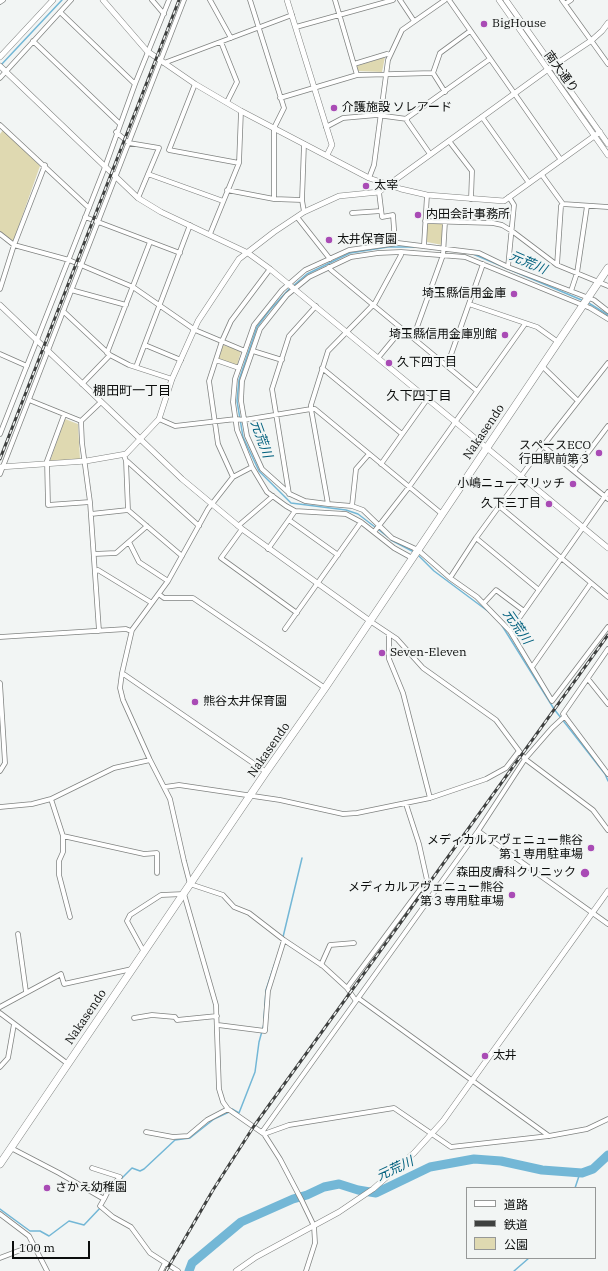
<!DOCTYPE html>
<meta charset="utf-8">
<style>
body{margin:0}
#map{position:relative;width:608px;height:1271px;overflow:hidden;background:#f2f5f4;font-family:"IBM Plex Serif","Noto Sans JP",serif}
canvas{display:block}
.legend{position:absolute;left:466px;top:1187px;width:130px;height:72px;box-sizing:border-box;background:#f2f5f4;border:1px solid #969897;margin:0;padding:5px 7px;list-style:none;font-size:12px;color:#0b0d0c}
.legend li{display:flex;align-items:center;gap:8px;height:20px}
.legend b{width:20px;border:1px solid #969897}
.scale{position:absolute;left:12px;top:1241px;width:78px;height:18px;box-sizing:border-box;border:2px solid #0b0d0c;border-top:0;padding-left:5px;font-size:12px;line-height:14px;white-space:nowrap;color:#0b0d0c;-webkit-text-stroke:3px #f2f5f4;paint-order:stroke}
</style>
<div id="map">
<canvas width="608" height="1271"></canvas>
<ul class="legend">
<li><b style="height:5px;background:#fff"></b>道路</li>
<li><b style="height:5px;background:#3f4140"></b>鉄道</li>
<li><b style="height:11px;background:#dfd9b1"></b>公園</li>
</ul>
<div class="scale">100 m</div>
</div>
<script>
const context = document.querySelector('canvas').getContext('2d');
context.lineJoin = 'round';
function fill(path, color) {
  context.fillStyle = color;
  context.fill(path, 'evenodd');
}
function shape(rows) {
  const path = new Path2D();
  for (const r of rows) {
    path.moveTo(r[0], r[1]);
    for (let i = 2; i < r.length; i += 2) path.lineTo(r[i], r[i + 1]);
  }
  return path;
}
function stroke(path, color, width, dash) {
  context.strokeStyle = color;
  context.lineWidth = width;
  context.lineCap = dash ? 'butt' : 'round';
  context.setLineDash(dash || []);
  context.stroke(path);
}
function write(font, color, halo, rows, align = 'center') {
  context.font = font + ' "IBM Plex Serif","Noto Sans JP",serif';
  context.lineWidth = 4;
  context.setLineDash([]);
  context.textBaseline = 'middle';
  context.strokeStyle = halo;
  context.fillStyle = color;
  for (const [text, x, y, turn = 0] of rows) {
    context.save();
    context.translate(x, y);
    context.rotate((+turn || 0) * Math.PI / 180);
    context.textAlign = isNaN(turn) ? turn : align;
    if (halo) context.strokeText(text, 0, 0);
    context.fillText(text, 0, 0);
    context.restore();
  }
}
fill(shape([
 [385,57,382,72,358,71,357,66],
 [3,130,40,166,13,242,0,231,0,134],
 [427,223,443,223,442,245,427,242],
 [223,345,241,351,237,366,218,360],
 [65,419,78,424,80,459,50,461]
]), '#dfd9b1');
stroke(shape([
 [1,65,62,0],
 [473,254,584,301],
 [293,286,307,274,350,253,388,247,414,247],
 [290,288,269,311,257,327,239,380,237,401,243,437,259,471,291,503,346,510,358,514,388,537],
 [587,302,608,315],
 [391,540,414,552],
 [417,554,434,571,489,612],
 [501,624,554,709,605,774,608,781],
 [283,937,302,858],
 [264,1018,266,990,275,963],
 [232,1109,239,1113,255,1072,259,1042,264,1024],
 [116,1184,132,1168,140,1171,144,1169,175,1140,190,1138,214,1119,229,1112],
 [575,1188,580,1173],
 [0,1209,30,1231,40,1231,49,1236,69,1221,84,1225,101,1207],
 [514,1271,529,1258]
]), '#73b7d6', 1.5);
stroke(shape([
 [189,1271,192,1263,241,1222,293,1199,307,1195,324,1187,339,1184,358,1190,376,1193,430,1167,474,1159,501,1161,542,1170,582,1173,593,1169,608,1155]
]), '#73b7d6', 9);
const minor = shape([
 [152,0,164,14],
 [210,0,231,38],
 [250,0,284,108,274,128,274,199],
 [335,0,357,75],
 [400,0,414,21],
 [449,0,561,160],
 [562,0,608,64],
 [0,2,3,0],
 [565,4,571,0],
 [60,12,135,84],
 [296,27,393,0],
 [33,41,119,123],
 [221,42,237,82,227,102],
 [164,63,292,15],
 [354,64,387,54,390,55],
 [433,73,440,53,470,31],
 [0,78,71,0],
 [195,84,169,150,239,163],
 [280,98,357,75,433,73,445,92],
 [482,117,529,183],
 [0,125,89,208],
 [326,127,343,118,377,115,407,119],
 [116,132,129,143,159,148,138,198],
 [449,141,472,171,471,199],
 [304,144,302,200,304,212],
 [430,154,407,121,407,118,490,59],
 [148,174,223,201],
 [542,175,563,204,608,207],
 [369,178,374,165,388,60,402,30,445,0],
 [227,190,274,199,302,200],
 [379,192,382,217,393,215,395,243],
 [509,197,514,205,508,267,594,300,608,311],
 [352,213,381,211],
 [85,217,180,253],
 [297,217,330,259],
 [425,221,493,223,502,225,512,231,557,265,608,286],
 [0,234,14,245,69,260,133,287,195,330,245,351],
 [210,234,239,163,241,111],
 [424,245,427,195],
 [401,252,401,255,375,303,328,351,311,405,311,409,315,409,442,514],
 [557,265,561,206,563,204],
 [329,267,331,270,477,391],
 [0,289,14,245,45,165],
 [71,290,126,305],
 [571,291,577,273,587,206],
 [469,304,537,327,558,342],
 [63,311,110,355,129,365,172,379],
 [413,338,443,255,445,222],
 [145,345,181,360],
 [253,351,282,360],
 [107,353,150,242],
 [0,354,27,366],
 [378,358,402,329],
 [216,360,239,368],
 [447,366,483,264],
 [542,366,578,401],
 [136,367,190,225],
 [322,368,402,434],
 [82,384,110,355],
 [29,400,81,421],
 [64,415,47,461,48,505,90,502],
 [159,419,175,426,236,419,244,420,311,409,328,504,352,506,363,510,392,538,418,550,450,578,477,597,510,631,552,701,608,627],
 [0,434,105,167,135,84,169,0],
 [543,446,608,499],
 [124,455,126,461,128,510,182,556],
 [127,461,199,526],
 [381,464,428,398],
 [252,467,267,492,286,506,295,511,346,514,361,522,394,548,412,558],
 [574,471,608,426],
 [0,474,184,0],
 [233,477,218,444,209,381,222,341,231,321,270,269],
 [289,494,272,389,289,336,316,306],
 [328,504,305,501,290,494,262,469,247,436,241,401,242,381,260,329,287,295,309,277,351,257,378,253,401,252,465,257,590,308,608,319],
 [352,506,356,469,369,454],
 [499,506,608,597],
 [91,514,128,510],
 [289,520,338,555],
 [238,526,273,496],
 [242,529,221,558,297,613],
 [374,532,409,487,525,324],
 [476,538,539,590],
 [129,542,139,562,168,581],
 [268,549,295,511],
 [94,554,116,553,147,526],
 [95,571,98,570,152,603],
 [450,578,476,538,543,446,608,363],
 [160,595,164,598,193,598,325,688],
 [484,603,496,590,524,611],
 [370,621,397,639,423,668,496,720,525,759,593,810,608,830],
 [285,629,361,522],
 [99,631,90,502,82,443,81,421,101,402],
 [510,631,608,492],
 [389,634,389,659,403,693,430,798],
 [0,637,126,629,131,631],
 [608,649,563,714,608,774],
 [532,667,591,583],
 [122,673,266,772],
 [588,679,608,704],
 [0,683,5,763,0,771],
 [165,787,179,785,280,800,343,814,357,813,430,798,486,779,506,768,519,751],
 [51,799,63,836,63,852,59,861,59,875,70,917],
 [0,807,32,804,51,799,114,768,150,760],
 [478,831,608,924],
 [63,836,144,854,157,853,157,873],
 [18,934,26,992],
 [144,952,127,921,130,915,161,895,184,894,216,1005,219,1089,223,1102,228,1109,264,1134,280,1159,302,1201,314,1226,315,1243,306,1271],
 [321,965,330,945,354,943],
 [347,988,427,880,419,844,406,804],
 [358,998,549,1136],
 [356,1001,347,988,323,966,284,940,249,913,234,907,223,895,190,884,184,861,170,799,150,760,123,700,120,688,122,673,132,630,168,581,208,509,233,477,252,467,237,430,233,402,235,379,254,325,282,290,305,270,349,250,398,243,479,253,508,267],
 [0,1007,61,974,64,984,132,969],
 [0,1013,68,1064],
 [134,1018,152,1015,175,1017,177,1020,217,1016],
 [218,1025,265,1031,268,991,284,940],
 [0,1067,8,1058,14,1024],
 [146,1132,173,1137,188,1136,207,1120,228,1109],
 [262,1132,478,831,525,759,552,728,565,716],
 [264,1134,289,1125,394,1108,451,1147,549,1136,587,1129,608,1119],
 [11,1148,59,1173,104,1199,100,1206,113,1217,131,1227,150,1253,178,1271],
 [92,1168,120,1177,109,1189,104,1199],
 [0,1214,29,1236,47,1271],
 [0,1258,34,1245],
 [161,1271,165,1263]
]);
const tertiary = shape([
 [103,0,147,51,195,84,241,111,369,178,401,189,427,195,504,201,600,132],
 [287,0,332,145,327,155],
 [499,0,608,155],
 [506,0,608,144],
 [0,57,53,0],
 [0,66,138,198,161,212,248,253,270,269,608,548],
 [0,305,182,479,242,529,370,621],
 [0,467,86,461,126,454,159,419,172,379,198,321,239,259,274,232,304,212,339,196,379,192,384,188,547,70,592,40,602,31,608,23],
 [236,1271,256,1257,339,1212,373,1189,414,1153,443,1121,608,891]
]);
const trunk = shape([
 [0,1164,266,772,325,688,608,268]
]);
stroke(minor, '#808381', 5.5);
stroke(tertiary, '#808381', 6);
stroke(trunk, '#808381', 8);
stroke(minor, '#fff', 4);
stroke(tertiary, '#fff', 5);
stroke(trunk, '#fff', 7);
const rail = shape([
 [0,459,179,0],
 [166,1271,213,1190,254,1126,608,635]
]);
stroke(rail, '#3f4140', 3);
stroke(rail, '#f2f5f4', 1.5, [4.5]);
for (const [x, y, r, color] of [
 [484,24,4,"#a94bb5"],
 [334,108,4,"#a94bb5"],
 [366,186,4,"#a94bb5"],
 [418,215,4,"#a94bb5"],
 [329,240,4,"#a94bb5"],
 [514,294,4,"#a94bb5"],
 [505,335,4,"#a94bb5"],
 [389,363,4,"#a94bb5"],
 [599,453,4,"#a94bb5"],
 [573,484,4,"#a94bb5"],
 [549,504,4,"#a94bb5"],
 [382,653,4,"#a94bb5"],
 [195,702,4,"#a94bb5"],
 [591,848,4,"#a94bb5"],
 [585,873,5,"#a94bb5"],
 [512,895,4,"#a94bb5"],
 [485,1056,4,"#a94bb5"],
 [47,1188,4,"#a94bb5"]
]) {
  const dot = new Path2D();
  dot.arc(x, y, r, 0, 2 * Math.PI);
  context.fillStyle = color;
  context.fill(dot);
  stroke(dot, '#f2f5f4', 1.5);
}
write('12px', '#0b0d0c', '#f2f5f4', [
 ["BigHouse",492,24],
 ["介護施設 ソレアード",342,108],
 ["太宰",374,186],
 ["内田会計事務所",426,215],
 ["太井保育園",337,240],
 ["埼玉縣信用金庫",506,294,"right"],
 ["埼玉縣信用金庫別館",497,335,"right"],
 ["久下四丁目",397,363],
 ["スペースECO",591,446,"right"],
 ["行田駅前第３",591,460,"right"],
 ["小嶋ニューマリッチ",565,484,"right"],
 ["久下三丁目",541,504,"right"],
 ["Seven-Eleven",390,653],
 ["熊谷太井保育園",203,702],
 ["メディカルアヴェニュー熊谷",583,841,"right"],
 ["第１専用駐車場",583,855,"right"],
 ["森田皮膚科クリニック",576,873,"right"],
 ["メディカルアヴェニュー熊谷",504,888,"right"],
 ["第３専用駐車場",504,902,"right"],
 ["太井",493,1056],
 ["さかえ幼稚園",55,1188]
], 'left');
write('12px', '#0b0d0c', '#f2f5f4', [
 ["南大通り",561,72,54],
 ["Nakasendo",484,432,-56],
 ["Nakasendo",269,750,-55],
 ["Nakasendo",86,1017,-56]
]);
write('italic 13px', '#00607e', '#f2f5f4', [
 ["元荒川",528,263,23],
 ["元荒川",261,439,70],
 ["元荒川",517,627,55],
 ["元荒川",395,1169,-25]
]);
write('13px', '#0b0d0c', '#f2f5f4', [
 ["棚田町一丁目",132,391],
 ["久下四丁目",419,396]
]);
</script>
